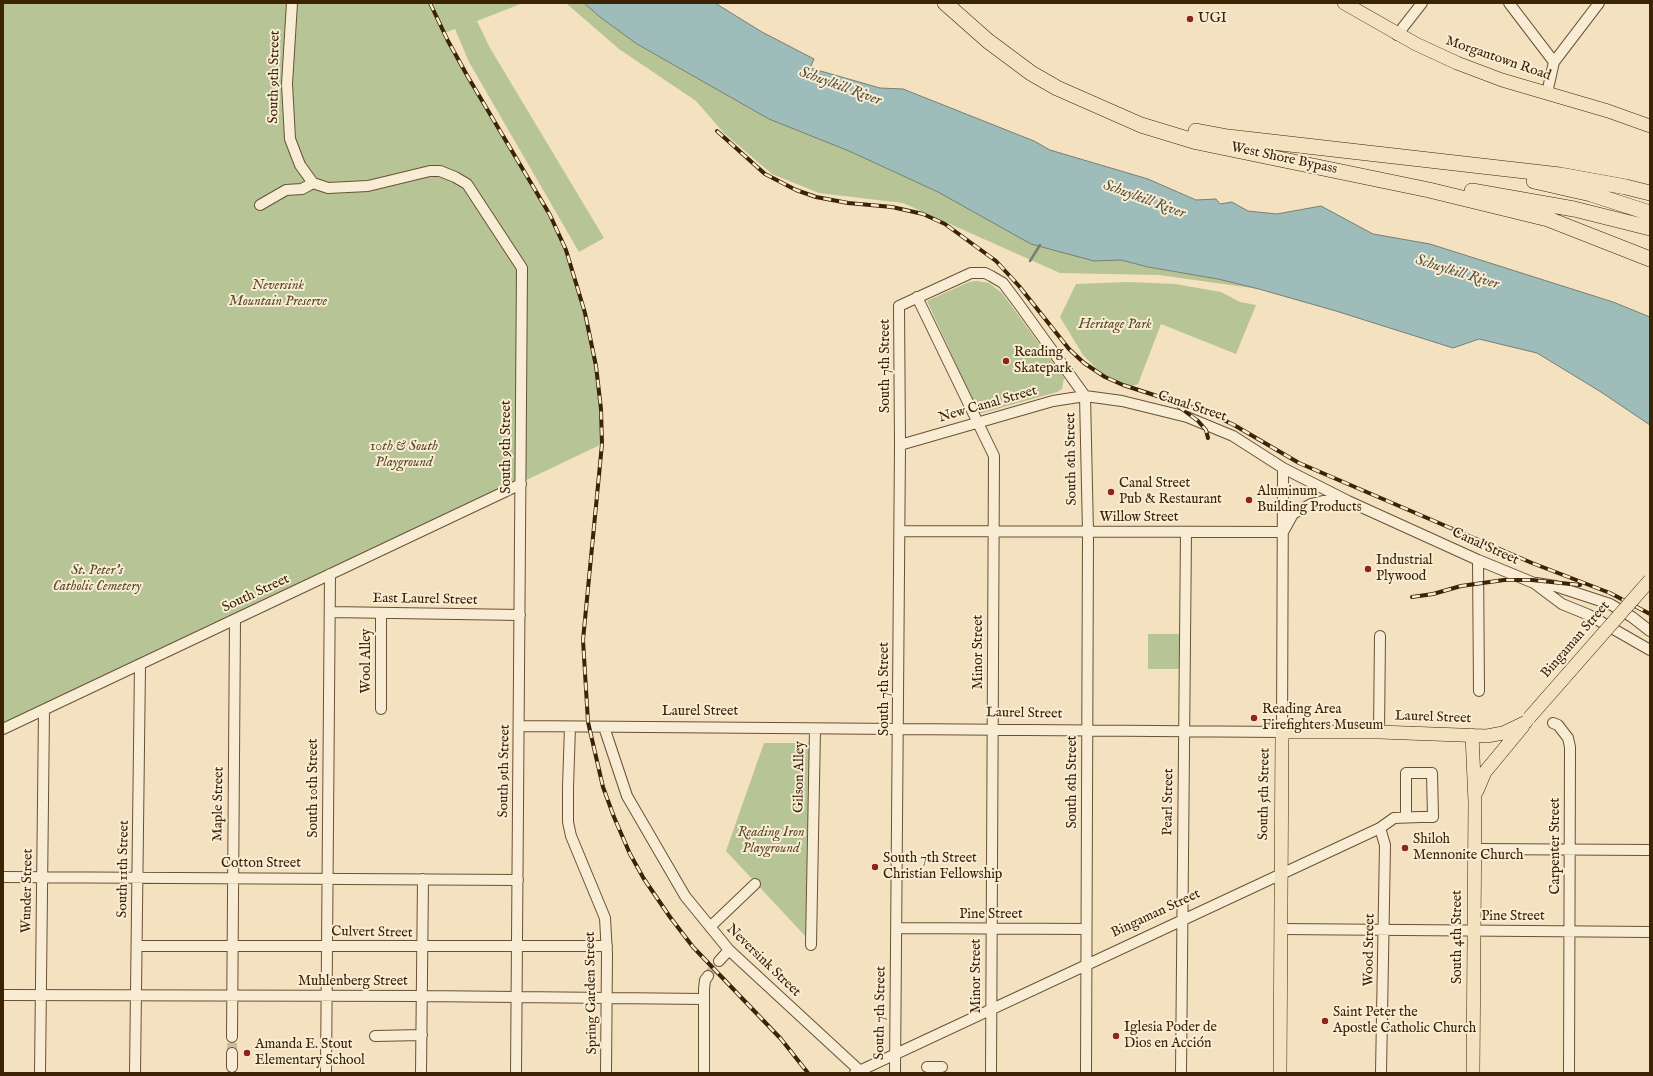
<!DOCTYPE html>
<meta charset="utf-8">
<style>
body{margin:0}
#map{position:relative;width:1653px;height:1076px;overflow:hidden;background:#f4e1bf;font-family:"IM FELL English",serif}
canvas{display:block}
.frame{position:absolute;inset:0;border:4px solid #3b2304;pointer-events:none}
</style>
<div id="map">
<canvas width="1653" height="1076"></canvas>
<div class="frame"></div>
</div>
<script>
const context = document.querySelector('canvas').getContext('2d');
context.lineJoin = 'round';
function fill(path, color) {
  context.fillStyle = color;
  context.fill(path, 'evenodd');
}
function shape(rows) {
  const path = new Path2D();
  for (const r of rows) {
    path.moveTo(r[0], r[1]);
    for (let i = 2; i < r.length; i += 2) path.lineTo(r[i], r[i + 1]);
  }
  return path;
}
function stroke(path, color, width, dash) {
  context.strokeStyle = color;
  context.lineWidth = width;
  context.lineCap = dash ? 'butt' : 'round';
  context.setLineDash(dash || []);
  context.stroke(path);
}
function write(font, color, halo, rows, align = 'center') {
  context.font = font + ' "IM FELL English",serif';
  context.lineWidth = 4;
  context.setLineDash([]);
  context.textBaseline = 'middle';
  context.strokeStyle = halo;
  context.fillStyle = color;
  for (const [text, x, y, turn = 0] of rows) {
    context.save();
    context.translate(x, y);
    context.rotate((+turn || 0) * Math.PI / 180);
    context.textAlign = isNaN(turn) ? turn : align;
    if (halo) context.strokeText(text, 0, 0);
    context.fillText(text, 0, 0);
    context.restore();
  }
}
fill(shape([
 [3,3,523,3,477,21,490,48,604,238,579,252,469,62,455,29,444,33,468,77,550,215,566,250,585,313,596,366,601,409,602,444,3,729],
 [566,3,584,3,600,17,637,44,769,119,849,151,938,192,983,216,1094,261,1121,260,1148,267,1218,279,1259,289,1159,275,1060,273,903,203,819,193,772,174,724,133,696,101,619,49],
 [976,281,989,283,1002,293,1064,378,1062,389,1057,392,979,414,927,301,969,282],
 [1127,282,1175,284,1221,292,1240,302,1256,305,1236,354,1161,324,1138,384,1132,386,1110,378,1096,368,1083,355,1060,317,1076,284],
 [1148,634,1180,634,1181,669,1148,669],
 [764,743,811,743,807,938,726,851]
]), '#b6c496');
const water = shape([
 [584,3,715,3,762,32,814,59,810,68,880,88,903,89,1034,141,1050,150,1148,179,1196,200,1216,199,1220,204,1232,202,1248,211,1277,214,1321,206,1373,234,1430,244,1613,302,1650,317,1650,425,1601,392,1537,353,1479,339,1453,348,1336,311,1259,289,1218,279,1148,267,1121,260,1094,261,1031,244,938,192,849,151,769,119,637,44,600,17,584,3]
]);
fill(water, '#9ebcba');
stroke(water, '#767f71', 1);
stroke(shape([
 [1030,261,1040,245]
]), '#767f71', 2.5);
stroke(shape([
 [708,976,719,961],
 [232,1053,232,1037]
]), '#cfbb9a', 10, [10, 5]);
const minor = shape([
 [292,3,287,84,290,139,300,165,313,183,328,188,368,186,430,171,440,171,455,177,467,184,522,268,516,1073],
 [1509,3,1554,62],
 [1397,35,1422,3],
 [1547,93,1554,62,1599,3],
 [260,205,286,190,302,189,313,183],
 [917,297,994,456,991,1073],
 [1085,396,1088,532,1086,1073],
 [900,445,1053,401,1085,396,1122,401,1187,417,1233,436,1283,468,1348,501,1478,560,1534,583,1562,604,1589,615,1650,650],
 [900,531,1283,532,1293,514,1311,504,1323,501,1346,501],
 [1478,560,1479,691],
 [1536,583,1555,586,1610,604,1632,617,1650,631],
 [330,612,520,615],
 [381,613,381,709],
 [1553,723,1558,725,1568,738,1570,747,1569,1073],
 [520,726,1282,732,1283,468],
 [570,727,568,787,568,822,571,836,605,918,607,954,606,1073],
 [604,727,627,796,685,896,729,950,860,1071],
 [3,729,521,484],
 [1379,732,1380,636],
 [1380,828,1385,845,1381,1073],
 [1475,849,1650,850],
 [3,877,518,880],
 [710,927,755,884],
 [896,928,1086,929],
 [1281,929,1650,932],
 [811,945,815,729],
 [137,946,607,946],
 [719,961,729,950],
 [3,995,422,996,704,999],
 [375,1036,422,1035],
 [232,1037,235,620],
 [232,1067,232,1053],
 [927,1067,942,1067],
 [40,1073,44,710],
 [135,1073,140,665],
 [326,1073,330,574],
 [421,1073,423,879],
 [704,1073,704,989,705,980,708,976],
 [855,1073,1380,828,1394,818,1420,817,1433,817,1432,773,1406,773,1406,817],
 [895,1073,900,445,899,306,971,273,985,273,991,276,1003,283,1018,303,1085,396],
 [1181,1073,1186,532]
]);
const major = shape([
 [1344,3,1416,44,1457,63,1502,80,1608,111,1650,126],
 [1472,735,1475,802,1473,1073],
 [1477,791,1485,772,1523,726],
 [1280,1073,1282,732,1379,732,1487,736,1503,733,1526,722]
]);
const highway = shape([
 [945,3,988,41,1031,73,1057,88,1141,125,1197,142,1429,190,1548,219,1650,259],
 [1196,131,1228,137,1560,175,1626,187,1650,193],
 [1534,181,1591,194,1650,213],
 [1472,191,1574,209,1650,228]
]);
stroke(minor, '#695233', 12);
stroke(major, '#3b2304', 14);
stroke(highway, '#3b2304', 16);
stroke(minor, '#f8ecd5', 10);
stroke(major, '#f4e1bf', 13);
stroke(highway, '#f4e1bf', 15);
const rail = shape([
 [430,3,448,41,468,77,550,215,566,250,585,313,596,366,601,409,602,444,583,640,588,722,603,787,614,817,630,854,644,879,670,917,693,947,781,1039,808,1073],
 [717,131,765,174,796,190,816,197,848,203,892,207,923,214,945,224,996,261,1019,286,1069,349,1084,363,1105,377,1123,385,1207,412,1234,425,1299,463,1532,563,1610,593,1650,614],
 [1178,406,1198,421,1206,430,1208,438],
 [1412,597,1433,594,1461,586,1504,580,1532,580,1580,585]
]);
stroke(rail, '#3b2304', 4);
stroke(rail, '#f8ecd5', 2.5, [8]);
const majorBridge = shape([
 [1529,718,1650,580]
]);
stroke(majorBridge, '#3b2304', 14, []);
stroke(majorBridge, '#f4e1bf', 13);
for (const [x, y, r, color] of [
 [1190,19,4,"#8f2418"],
 [1006,361,4,"#8f2418"],
 [1111,492,4,"#8f2418"],
 [1249,500,4,"#8f2418"],
 [1368,569,4,"#8f2418"],
 [1254,718,4,"#8f2418"],
 [1405,848,4,"#8f2418"],
 [875,867,4,"#8f2418"],
 [1325,1021,4,"#8f2418"],
 [1116,1036,4,"#8f2418"],
 [247,1053,4,"#8f2418"]
]) {
  const dot = new Path2D();
  dot.arc(x, y, r, 0, 2 * Math.PI);
  context.fillStyle = color;
  context.fill(dot);
  stroke(dot, '#f8ecd5', 1.5);
}
write('14px', '#3b2304', '#f8ecd5', [
 ["UGI",1198,19],
 ["Reading",1014,353],
 ["Skatepark",1014,369],
 ["Canal Street",1119,484],
 ["Pub & Restaurant",1119,500],
 ["Aluminum",1257,492],
 ["Building Products",1257,508],
 ["Industrial",1376,561],
 ["Plywood",1376,577],
 ["Reading Area",1262,710],
 ["Firefighters Museum",1262,726],
 ["Shiloh",1413,840],
 ["Mennonite Church",1413,856],
 ["South 7th Street",883,859],
 ["Christian Fellowship",883,875],
 ["Saint Peter the",1333,1013],
 ["Apostle Catholic Church",1333,1029],
 ["Iglesia Poder de",1124,1028],
 ["Dios en Acción",1124,1044],
 ["Amanda E. Stout",255,1045],
 ["Elementary School",255,1061]
], 'left');
write('14px', '#3b2304', '#f8ecd5', [
 ["Morgantown Road",1498,59,19],
 ["South 9th Street",275,77,-89],
 ["West Shore Bypass",1284,159,12],
 ["South 7th Street",886,366,-90],
 ["New Canal Street",988,405,-16],
 ["Canal Street",1192,407,18],
 ["South 9th Street",507,447,-90],
 ["South 6th Street",1072,459,-91],
 ["Willow Street",1139,518],
 ["Canal Street",1485,547,24],
 ["South Street",256,594,-25],
 ["East Laurel Street",425,600,1],
 ["Bingaman Street",1576,640,-49],
 ["Minor Street",979,652,-90],
 ["Wool Alley",367,661,-90],
 ["South 7th Street",885,689,-90],
 ["Laurel Street",700,712],
 ["Laurel Street",1024,714,1],
 ["Laurel Street",1433,718,2],
 ["South 9th Street",505,771,-89],
 ["Gilson Alley",800,777,-89],
 ["South 6th Street",1073,782,-90],
 ["South 10th Street",314,788,-90],
 ["South 5th Street",1265,794,-89],
 ["Pearl Street",1169,802,-89],
 ["Maple Street",219,804,-89],
 ["Carpenter Street",1556,846,-90],
 ["Cotton Street",261,864],
 ["South 11th Street",124,869,-89],
 ["Wunder Street",28,891,-89],
 ["Bingaman Street",1156,914,-25],
 ["Pine Street",991,915],
 ["Pine Street",1513,917],
 ["Culvert Street",372,933,1],
 ["South 4th Street",1458,937,-90],
 ["Wood Street",1370,950,-89],
 ["Neversink Street",763,961,44],
 ["Minor Street",977,976,-90],
 ["Muhlenberg Street",353,982],
 ["Spring Garden Street",592,993,-91],
 ["South 7th Street",881,1013,-89]
]);
write('italic 14px', '#5a4b28', '#f8ecd5', [
 ["Neversink",278,286],
 ["Mountain Preserve",278,302],
 ["Heritage Park",1115,325],
 ["10th & South",404,447],
 ["Playground",404,463],
 ["St. Peter's",97,571],
 ["Catholic Cemetery",97,587],
 ["Reading Iron",771,833],
 ["Playground",771,849]
]);
write('italic 15px', '#59513b', '#f8ecd5', [
 ["Schuylkill River",840,87,20],
 ["Schuylkill River",1144,200,20],
 ["Schuylkill River",1457,273,17]
]);
</script>
